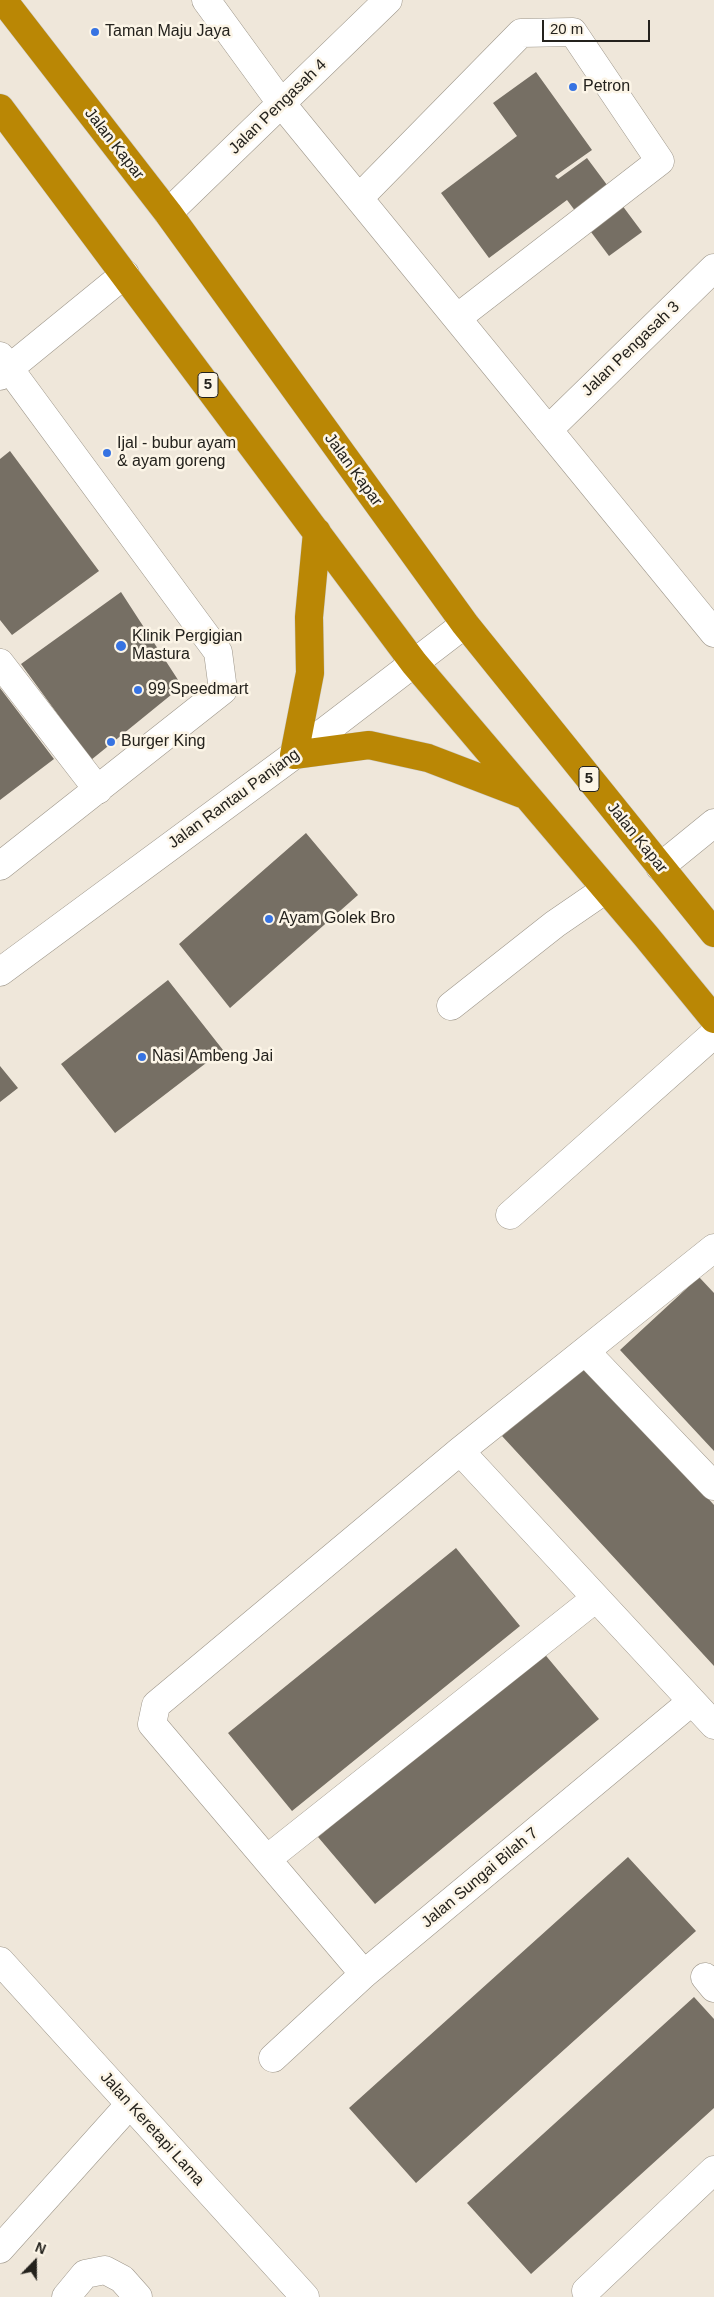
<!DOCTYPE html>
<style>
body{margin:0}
#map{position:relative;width:714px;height:2297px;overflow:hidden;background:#efe7da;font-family:Helvetica,sans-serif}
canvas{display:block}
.north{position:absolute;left:10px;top:2237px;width:50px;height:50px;-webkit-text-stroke:4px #fcf5e7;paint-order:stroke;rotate:22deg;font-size:14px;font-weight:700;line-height:20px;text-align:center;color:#24221d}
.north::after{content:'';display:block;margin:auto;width:18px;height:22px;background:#24221d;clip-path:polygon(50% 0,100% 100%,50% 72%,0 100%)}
.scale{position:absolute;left:542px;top:20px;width:108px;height:22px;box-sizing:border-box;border:2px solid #24221d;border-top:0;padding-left:6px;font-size:15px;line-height:18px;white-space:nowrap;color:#24221d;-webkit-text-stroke:4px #fcf5e7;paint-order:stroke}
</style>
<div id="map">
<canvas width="714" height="2297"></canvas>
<div class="north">N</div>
<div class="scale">20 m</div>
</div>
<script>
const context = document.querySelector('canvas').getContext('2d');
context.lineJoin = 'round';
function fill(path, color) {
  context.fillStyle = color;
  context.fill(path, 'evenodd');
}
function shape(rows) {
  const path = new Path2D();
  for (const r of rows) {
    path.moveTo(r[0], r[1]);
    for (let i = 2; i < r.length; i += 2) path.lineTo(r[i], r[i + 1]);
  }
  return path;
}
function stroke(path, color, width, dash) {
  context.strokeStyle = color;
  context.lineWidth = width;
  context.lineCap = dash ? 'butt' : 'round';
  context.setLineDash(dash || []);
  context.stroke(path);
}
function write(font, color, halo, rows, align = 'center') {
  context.font = font + ' Helvetica,sans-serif';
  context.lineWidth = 5;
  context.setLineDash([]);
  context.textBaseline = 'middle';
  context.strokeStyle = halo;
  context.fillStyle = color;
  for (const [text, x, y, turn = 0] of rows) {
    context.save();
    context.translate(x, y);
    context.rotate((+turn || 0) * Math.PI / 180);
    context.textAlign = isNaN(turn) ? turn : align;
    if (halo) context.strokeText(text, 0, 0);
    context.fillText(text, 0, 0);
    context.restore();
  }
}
fill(shape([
 [536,72,592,150,555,176,558,179,587,158,642,232,609,256,567,200,489,258,441,193,517,136,493,103],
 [10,451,99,571,12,635,0,620,0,459],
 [121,592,182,686,91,760,21,664],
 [0,688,54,759,0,800],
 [306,833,358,895,230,1008,179,944],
 [168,980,223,1050,115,1133,61,1064],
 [0,1066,18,1088,0,1102],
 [699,1277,714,1293,714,1451,620,1350],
 [585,1362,714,1505,714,1666,502,1436],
 [456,1548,520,1626,292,1811,228,1733],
 [542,1651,599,1719,375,1904,318,1837],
 [628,1857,696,1931,416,2183,349,2108],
 [694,1997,714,2019,714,2108,531,2274,467,2203]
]), '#766f64');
const minor = shape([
 [206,0,281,103,714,633],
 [359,198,521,33,573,32,660,161,457,318],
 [168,213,388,0],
 [0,356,218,652,223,690,0,866],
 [0,376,125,274],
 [548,430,714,268],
 [0,663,98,790],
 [660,867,714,823],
 [0,972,294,755,465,624],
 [451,1006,555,924,606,889],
 [510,1215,714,1034],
 [585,1351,714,1486],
 [460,1451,714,1725],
 [267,1859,596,1598],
 [0,1961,305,2297],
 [364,1974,152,1724,156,1705,460,1451,714,1248],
 [705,1977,714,1988],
 [273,2058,364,1974,691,1702],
 [0,2249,130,2104],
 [586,2291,714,2170],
 [66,2297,85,2274,105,2270,122,2279,138,2297]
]);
const highway = shape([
 [3,0,168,213,465,624,714,933],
 [0,108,414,663,646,936,714,1019],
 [317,532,309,617,310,673,294,755,369,745,428,758,522,794]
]);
stroke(minor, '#9e978b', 29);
stroke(highway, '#cacac9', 29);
stroke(minor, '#fff', 28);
stroke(highway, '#ba8705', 28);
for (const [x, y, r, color] of [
 [95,32,5,"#3773e2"],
 [573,87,5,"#3773e2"],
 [107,453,5,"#3773e2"],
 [121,646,6,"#3773e2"],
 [138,690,5,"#3773e2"],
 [111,742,5,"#3773e2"],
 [269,919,5,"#3773e2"],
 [142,1057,5,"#3773e2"]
]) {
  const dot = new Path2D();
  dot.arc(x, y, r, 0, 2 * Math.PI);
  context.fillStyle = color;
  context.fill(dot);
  stroke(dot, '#fcf5e7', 2);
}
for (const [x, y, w] of [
 [208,385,20],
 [589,779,20]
]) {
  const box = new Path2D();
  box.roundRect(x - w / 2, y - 12.5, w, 25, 4);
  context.fillStyle = '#fcf5e7';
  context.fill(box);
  stroke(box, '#24221d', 1);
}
write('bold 15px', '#24221d', null, [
 ["5",208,385],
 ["5",589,779]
]);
write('16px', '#24221d', '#fcf5e7', [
 ["Taman Maju Jaya",105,32],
 ["Petron",583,87],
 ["Ijal - bubur ayam",117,444],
 ["& ayam goreng",117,462],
 ["Klinik Pergigian",132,637],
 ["Mastura",132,655],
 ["99 Speedmart",148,690],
 ["Burger King",121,742],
 ["Ayam Golek Bro",279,919],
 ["Nasi Ambeng Jai",152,1057]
], 'left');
write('16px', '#24221d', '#fcf5e7', [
 ["Jalan Pengasah 4",278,107,-44],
 ["Jalan Kapar",114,144,52],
 ["Jalan Pengasah 3",631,349,-44],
 ["Jalan Kapar",353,470,54],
 ["Jalan Rantau Panjang",234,799,-36],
 ["Jalan Kapar",637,838,51],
 ["Jalan Sungai Bilah 7",480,1878,-40],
 ["Jalan Keretapi Lama",152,2129,48]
]);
</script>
